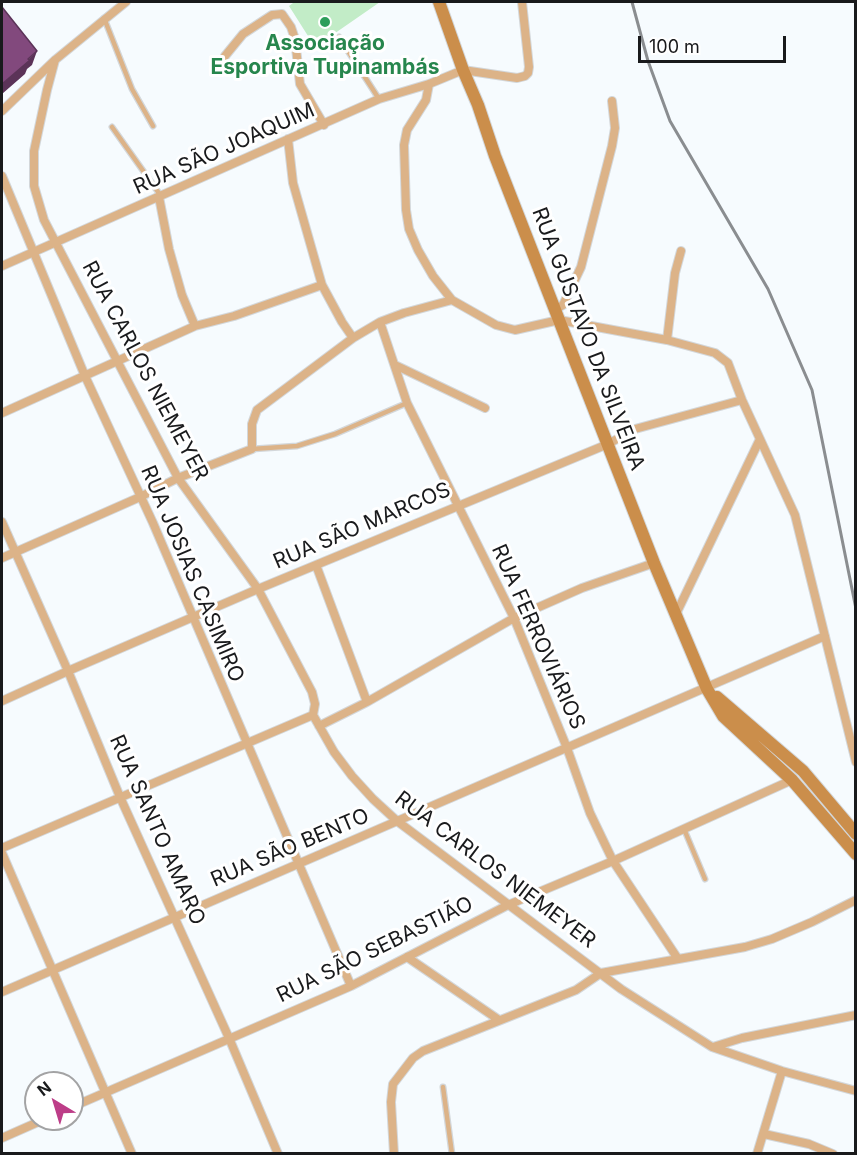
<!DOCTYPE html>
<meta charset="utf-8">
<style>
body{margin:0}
#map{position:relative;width:857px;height:1155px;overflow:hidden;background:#f6fbfe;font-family:Inter,sans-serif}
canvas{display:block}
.frame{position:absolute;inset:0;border:3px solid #191a1c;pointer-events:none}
.north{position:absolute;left:24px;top:1071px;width:60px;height:60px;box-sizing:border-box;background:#fff;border:2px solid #a3a3a4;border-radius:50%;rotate:322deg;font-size:16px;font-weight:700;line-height:24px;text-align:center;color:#191a1c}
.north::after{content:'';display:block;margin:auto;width:21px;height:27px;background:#bd3d88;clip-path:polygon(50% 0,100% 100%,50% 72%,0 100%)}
.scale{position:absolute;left:638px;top:36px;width:148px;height:27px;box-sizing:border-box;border:3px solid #191a1c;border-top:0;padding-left:8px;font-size:18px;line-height:21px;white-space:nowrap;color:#191a1c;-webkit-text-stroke:4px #fff;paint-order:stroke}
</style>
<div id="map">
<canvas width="857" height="1155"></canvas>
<div class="frame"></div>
<div class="north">N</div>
<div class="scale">100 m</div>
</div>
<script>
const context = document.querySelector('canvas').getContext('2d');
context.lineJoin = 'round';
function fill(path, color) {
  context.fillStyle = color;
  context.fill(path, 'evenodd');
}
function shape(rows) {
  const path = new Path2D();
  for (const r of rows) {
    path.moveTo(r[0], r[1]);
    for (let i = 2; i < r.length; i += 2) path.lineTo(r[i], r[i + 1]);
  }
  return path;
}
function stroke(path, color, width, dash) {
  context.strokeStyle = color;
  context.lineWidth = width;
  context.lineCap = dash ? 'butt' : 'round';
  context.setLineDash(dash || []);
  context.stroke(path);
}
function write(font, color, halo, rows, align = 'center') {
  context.font = font + ' Inter,sans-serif';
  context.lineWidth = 6;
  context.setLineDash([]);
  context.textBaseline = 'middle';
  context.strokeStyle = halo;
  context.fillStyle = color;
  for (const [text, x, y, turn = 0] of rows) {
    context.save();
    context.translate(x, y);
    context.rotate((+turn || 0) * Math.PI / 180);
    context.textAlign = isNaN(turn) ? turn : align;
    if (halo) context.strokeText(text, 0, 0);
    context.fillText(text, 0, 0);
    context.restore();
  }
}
fill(shape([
 [292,2,380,2,315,47,289,6,293,3]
]), '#c2ecc7');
const service = shape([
 [104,18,132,89,153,126],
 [339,37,379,99],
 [112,127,161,196],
 [252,449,297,446,335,434,407,403],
 [684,829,705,879],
 [443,1087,452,1154]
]);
const minor = shape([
 [225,56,243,34,272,15,282,14,291,27,295,39,300,84,324,125],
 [55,60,47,90,34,151,34,186,44,220,178,478,258,589,312,692,315,704,313,715,334,752,352,776,373,799,397,821,621,989,712,1047,782,1071,856,1091],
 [429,84,426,100,407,130,404,145,406,210,409,229,418,250,433,276,452,300],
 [2,111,55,60,126,2],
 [288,139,293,183,322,285,342,322,353,338],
 [2,176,85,376,153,523,351,986],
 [159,197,169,249,182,295,195,326],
 [2,266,379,99,429,84,463,70,517,78,525,76,528,73,529,67,522,2],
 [556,309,563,305,581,267,612,146,615,128,612,101],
 [380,322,407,403,514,618,567,748,590,813,613,861,678,959],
 [667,340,675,273,681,251],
 [395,365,485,408],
 [2,413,195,326,234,316,322,285],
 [2,522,68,671,120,797,229,1038,278,1154],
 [2,558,140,497,178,478,252,449,252,424,257,410,353,338,380,322,404,313,452,300,496,325,515,330,559,320,667,340,715,353,728,363,742,400,795,515,856,762],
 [316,565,367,702],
 [676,614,760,439],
 [2,701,68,671,258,589,608,444,635,429,742,400],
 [319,726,367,702,514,618,582,588,654,563],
 [2,848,313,715],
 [2,853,132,1154],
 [407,957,499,1020],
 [2,992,825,636],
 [713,1047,742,1038,856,1015],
 [72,1107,351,986,508,905,613,861,792,780],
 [764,1134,809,1144,833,1154],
 [2,1138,45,1119],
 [394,1154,391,1102,393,1084,413,1058,423,1051,576,990,601,973,745,947,772,939,812,922,856,900],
 [757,1154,782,1071]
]);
const secondary = shape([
 [439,2,463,70,478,105,495,156,559,320,654,563,707,689,723,716,792,780,856,854],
 [717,697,803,771,856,834]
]);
stroke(service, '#d3d7da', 7);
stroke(minor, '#d3d7da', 10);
stroke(secondary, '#d3d7da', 14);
stroke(service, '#dcb388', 4.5);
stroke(minor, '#dcb388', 8);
stroke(secondary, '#cb8e4b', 12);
stroke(shape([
 [632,2,648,61,670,121,768,289,812,390,856,609]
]), '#8a8d90', 3);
fill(shape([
 [37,51,32,65,27,69,25,74,2,94,2,84]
]), '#5b3358');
const building = shape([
 [2,7,37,51,28,59,30,60,2,84,2,7]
]);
fill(building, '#82497d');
stroke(building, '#5b3358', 1.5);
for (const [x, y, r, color] of [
 [325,22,6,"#2e9e5b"]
]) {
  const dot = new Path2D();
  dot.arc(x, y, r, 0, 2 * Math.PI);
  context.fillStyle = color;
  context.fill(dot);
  stroke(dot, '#fff', 2);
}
write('bold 21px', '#27864d', '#fff', [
 ["Associação",325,44],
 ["Esportiva Tupinambás",325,68]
]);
write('21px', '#191a1c', '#fff', [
 ["RUA SÃO JOAQUIM",224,149,-24],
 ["RUA GUSTAVO DA SILVEIRA",588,339,69],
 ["RUA CARLOS NIEMEYER",145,371,62],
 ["RUA SÃO MARCOS",362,526,-23],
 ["RUA JOSIAS CASIMIRO",192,574,67],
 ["RUA FERROVIÁRIOS",538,637,66],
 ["RUA SANTO AMARO",157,830,66],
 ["RUA SÃO BENTO",290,848,-23],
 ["RUA CARLOS NIEMEYER",495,870,37],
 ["RUA SÃO SEBASTIÃO",375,950,-26]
]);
</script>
